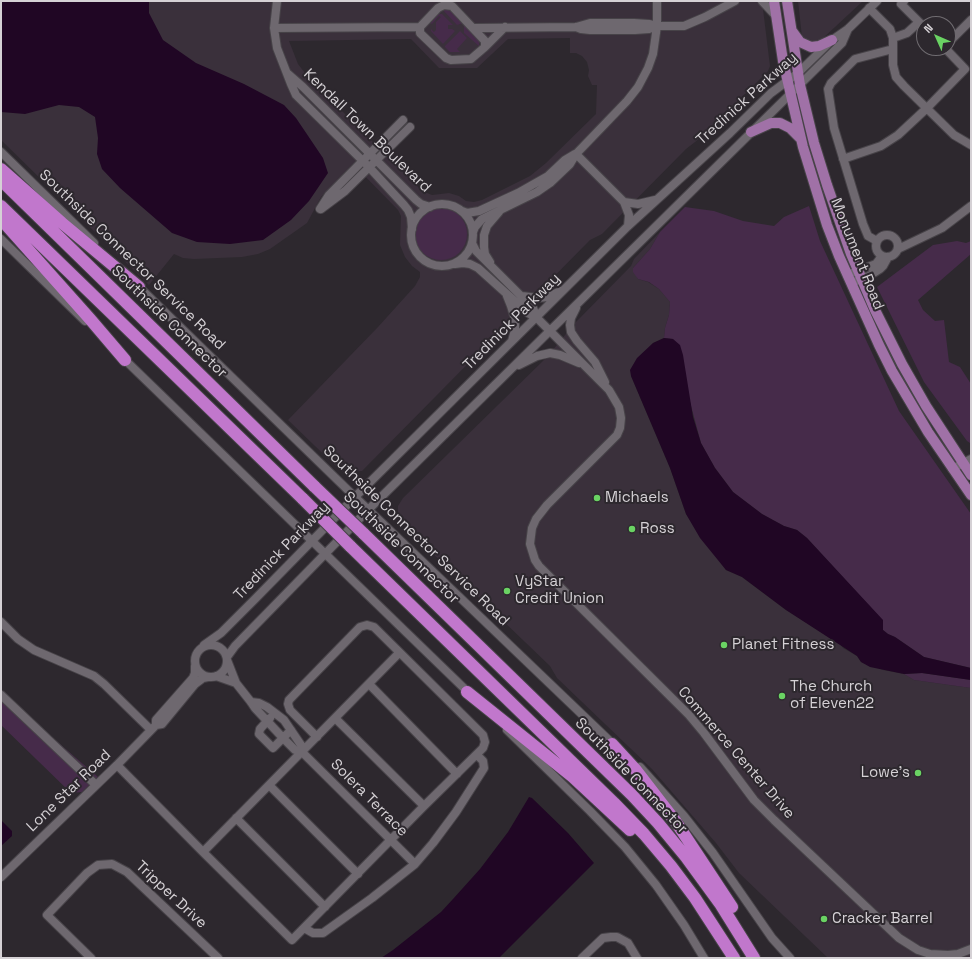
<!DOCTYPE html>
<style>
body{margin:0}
#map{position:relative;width:972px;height:959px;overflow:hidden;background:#2d282e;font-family:"Space Grotesk",sans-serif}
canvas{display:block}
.frame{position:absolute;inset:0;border:2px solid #d5d1d5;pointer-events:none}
.north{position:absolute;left:916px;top:16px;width:40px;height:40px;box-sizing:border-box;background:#2d282e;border:1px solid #706c71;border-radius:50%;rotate:315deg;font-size:11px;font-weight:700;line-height:16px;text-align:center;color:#d5d1d5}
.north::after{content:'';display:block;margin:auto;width:14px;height:18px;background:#6ad363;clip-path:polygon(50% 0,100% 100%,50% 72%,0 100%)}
</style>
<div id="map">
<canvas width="972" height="959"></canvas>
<div class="frame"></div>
<div class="north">N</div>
</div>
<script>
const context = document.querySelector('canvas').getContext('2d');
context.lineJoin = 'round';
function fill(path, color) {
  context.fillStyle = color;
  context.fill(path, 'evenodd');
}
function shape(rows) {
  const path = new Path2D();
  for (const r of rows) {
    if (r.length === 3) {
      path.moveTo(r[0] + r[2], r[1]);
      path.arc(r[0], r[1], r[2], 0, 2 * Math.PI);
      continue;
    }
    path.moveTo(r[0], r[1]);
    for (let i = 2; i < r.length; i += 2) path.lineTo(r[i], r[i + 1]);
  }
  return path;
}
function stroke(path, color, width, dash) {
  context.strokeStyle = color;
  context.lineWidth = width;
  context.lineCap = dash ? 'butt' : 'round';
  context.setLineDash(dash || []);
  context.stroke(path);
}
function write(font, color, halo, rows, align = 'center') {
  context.font = font + ' "Space Grotesk",sans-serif';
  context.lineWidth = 4;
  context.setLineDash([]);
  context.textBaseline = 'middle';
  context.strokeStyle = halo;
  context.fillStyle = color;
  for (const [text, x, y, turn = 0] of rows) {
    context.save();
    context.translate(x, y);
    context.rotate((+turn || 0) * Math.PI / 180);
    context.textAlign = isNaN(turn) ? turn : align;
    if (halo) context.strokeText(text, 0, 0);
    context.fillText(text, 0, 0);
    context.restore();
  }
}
fill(shape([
 [1,1,762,1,770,66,768,71,704,135,686,149,602,234,590,240,362,471,342,472,288,420,378,327,415,286,420,277,420,272,412,266,405,257,400,245,401,216,398,210,353,164,321,197,307,223,270,249,258,254,242,257,194,259,183,258,174,254,149,285,1,140],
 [570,38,570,53,576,53,582,56,587,62,589,70,588,76,592,85,597,85,596,114,546,163,530,176,482,200,474,202,466,201,459,196,449,193,432,195,422,191,308,77,298,64,289,41,411,39,439,68,477,68,508,39],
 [798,1,863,1,821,40,815,44,802,37],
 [660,232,650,249,633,268,638,279,648,282,659,289,670,302,669,315,665,328,664,338,653,343,631,376,670,468,686,514,726,570,742,577,786,610,840,644,843,648,857,656,861,662,883,670,904,674,914,680,971,688,971,958,828,958,739,873,716,843,652,769,557,678,550,666,401,523,398,514,398,506,403,498,547,357,575,323,631,266,634,259]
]), '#3a303b');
fill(shape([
 [443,10,448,10,452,12,463,23,457,25],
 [439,14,442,14,453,25,448,25,448,29,452,29,455,31,443,44,431,31,431,29,434,32,436,30,436,22,441,17,439,16,432,24,430,23],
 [465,25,478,38,479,41,479,46,464,33,464,26],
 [460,31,467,38,457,49,460,52,450,52,445,47,445,46],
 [809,206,820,241,899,411,971,514,971,668,924,657,895,637,888,634,883,630,882,620,807,538,797,530,784,526,762,514,733,492,715,468,701,443,673,339,664,338,665,328,669,315,670,302,659,289,649,282,638,279,633,272,633,268,650,249,660,232,685,207,714,211,743,221,774,226,784,217],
 [441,234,26],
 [957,241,966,243,971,241,971,254,918,300,923,310,935,321,944,320,949,362,960,367,971,384,970,443,967,441,924,382,877,287,933,245],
 [922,673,971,680,971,688,914,680,904,674],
 [1,693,98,777,82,792,71,793,1,725]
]), '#462b4a');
fill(shape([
 [1,1,149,1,149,13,163,40,196,63,244,84,284,105,296,118,323,158,328,173,309,201,291,220,263,240,230,244,197,242,172,233,120,188,102,169,97,154,98,138,95,117,79,107,59,105,25,114,1,112],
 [664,338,673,339,680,345,683,355,693,417,701,443,715,468,733,492,762,514,784,526,797,530,807,538,883,620,883,630,888,634,895,637,924,657,971,668,971,680,922,673,904,674,870,667,861,662,857,656,786,610,742,577,726,570,700,538,686,514,670,468,631,376,630,370,637,358,653,343],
 [529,797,532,798,568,833,594,863,499,958,381,958,393,950,441,912,453,899,480,869,508,832],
 [1,820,12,831,12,836,1,846]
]), '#200624');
const minor = shape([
 [277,1,274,28,277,48,291,84,296,95,369,167,404,205,408,210,411,217,412,229],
 [762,1,776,16],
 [904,1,901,4,924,27],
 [444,5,452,6,485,41,485,47,471,59,451,60,446,58,420,33,420,27,438,8,444,5],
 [869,8,890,29,893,38,893,49],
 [576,27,581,29,590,30,635,30,649,29,657,26,684,26,705,17,735,1],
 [274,28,420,27],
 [473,28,576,27,590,23,634,23,649,24,657,26],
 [893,38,907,33,919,22],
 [948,43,971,20],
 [485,47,505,27],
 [287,73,303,87,416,200,421,204,430,207],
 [1,152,94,243],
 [576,154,624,202,629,215,628,226],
 [843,159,881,146,898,135,927,108,965,69,945,48],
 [624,202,638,204,655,200],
 [442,235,31],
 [320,209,329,195,403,120],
 [321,209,345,191,410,127],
 [462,211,467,213,479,211,518,193,548,176,565,160,575,154],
 [473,232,475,227,482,219,537,192,550,183,570,164,576,154,627,101,638,87,648,68,653,54,657,26,657,1],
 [887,246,11],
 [1,239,85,321],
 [877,241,868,236,863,224,834,128,828,89,831,83,855,59,893,49,893,65,896,77,904,86,954,135,971,145],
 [472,243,476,251,533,308,537,318,609,390,619,407,621,418,620,428,617,435,547,505,536,519,532,528,530,544,535,560,539,566,689,715,704,733,754,800,774,820,899,938,918,950,930,954,948,955,958,954,971,949],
 [898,249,942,228,971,206],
 [490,262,485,254,484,247,484,235,487,226,499,212],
 [455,264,463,263,470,264,478,268,528,313,537,318],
 [847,275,876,264,882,256],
 [851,283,869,276,880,269,883,266,888,257],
 [136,284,355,497,616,747],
 [507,296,511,306,515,319,515,330,512,341],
 [522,296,538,298,547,297,561,291],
 [576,308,571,318,570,325,571,332,577,341,595,362,605,382],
 [122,357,470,694],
 [519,365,537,356,550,353,560,355,579,363],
 [952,469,971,459],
 [1,622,18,639,34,650,94,676,104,684,151,730],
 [211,661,16],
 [204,645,221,633,255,599,355,497,628,226,730,133,771,93,798,73,832,40,848,29,877,1],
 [227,657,235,646,368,510,842,43,848,29],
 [227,660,236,683,251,702],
 [195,666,195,673,193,678,156,720,156,725,162,724,195,684,203,678,208,677],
 [216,676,236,683],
 [369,684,457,774],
 [1,695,96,785],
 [251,702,259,703,267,707,284,720,301,745,302,752,295,750,283,738,255,708,251,702],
 [270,718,260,729,259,734,273,748,291,730],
 [335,718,424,806],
 [507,730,590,811,625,847,656,885,684,925,704,958],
 [302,752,415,864],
 [117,765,203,852,292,940,424,806,483,748,485,742,483,735,374,627,367,625,360,627,289,700,288,704,290,710,317,737],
 [640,767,684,816,713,853,772,938,790,958],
 [269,785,358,874],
 [236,818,325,907],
 [203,852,399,653],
 [1,877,117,765,156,725],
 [304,928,313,933,323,933,372,898,415,864,433,843,456,812,484,768,483,761,477,755],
 [91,958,47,915,87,873,98,865,112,864,127,872,218,958],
 [582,958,603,938,611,937,617,937,628,943,637,958]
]);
const major = shape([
 [774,1,783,61,803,147,827,225,839,256,879,345,892,371,928,432,971,495],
 [787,1,800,85,814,143,827,185,851,254,875,310,902,364,926,406,971,475],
 [792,31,800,42,811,47,819,46,832,40],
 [751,132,771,123,780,123,790,128,800,138]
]);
const highway = shape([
 [1,169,62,223,139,287],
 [1,180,315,487],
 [1,206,303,499],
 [1,219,90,319,125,360],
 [363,533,632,795,658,823,686,857,721,905,754,958],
 [350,546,614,803,644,834,671,866,695,898,734,958],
 [467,692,573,777,630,830],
 [612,744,635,769,676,822,732,907]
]);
stroke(minor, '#474348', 10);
stroke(major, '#474348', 12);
stroke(highway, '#474348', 14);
stroke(minor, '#6e686f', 8);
stroke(major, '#a071a7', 10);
stroke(highway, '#c177cc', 12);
const highwayBridge = shape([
 [315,487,363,533],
 [303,499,350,546]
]);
stroke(highwayBridge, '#474348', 14, []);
stroke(highwayBridge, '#c177cc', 12);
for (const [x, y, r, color] of [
 [597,498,4,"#6ad363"],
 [632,529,4,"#6ad363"],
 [507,591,4,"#6ad363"],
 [724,645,4,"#6ad363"],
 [782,696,4,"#6ad363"],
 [918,773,4,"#6ad363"],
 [824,919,4,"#6ad363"]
]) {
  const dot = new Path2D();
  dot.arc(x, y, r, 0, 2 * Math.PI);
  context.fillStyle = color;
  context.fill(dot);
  stroke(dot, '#2d282e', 1.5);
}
write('15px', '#d5d1d5', '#2d282e', [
 ["Tredinick Parkway",747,99,-42],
 ["Kendall Town Boulevard",367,131,44],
 ["Monument Road",857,254,68],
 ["Southside Connector Service Road",132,260,44],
 ["Southside Connector",169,322,44],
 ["Tredinick Parkway",512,322,-45],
 ["Southside Connector Service Road",416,536,44],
 ["Southside Connector",401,548,44],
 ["Tredinick Parkway",282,551,-46],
 ["Commerce Center Drive",736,753,49],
 ["Southside Connector",631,776,46],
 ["Lone Star Road",69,791,-44],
 ["Solera Terrace",369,798,45],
 ["Tripper Drive",171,895,43]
]);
write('15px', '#d5d1d5', '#2d282e', [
 ["Michaels",605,498],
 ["Ross",640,529],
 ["VyStar",515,582],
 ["Credit Union",515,599],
 ["Planet Fitness",732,645],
 ["The Church",790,687],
 ["of Eleven22",790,704],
 ["Lowe's",910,773,"right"],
 ["Cracker Barrel",832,919]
], 'left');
</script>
